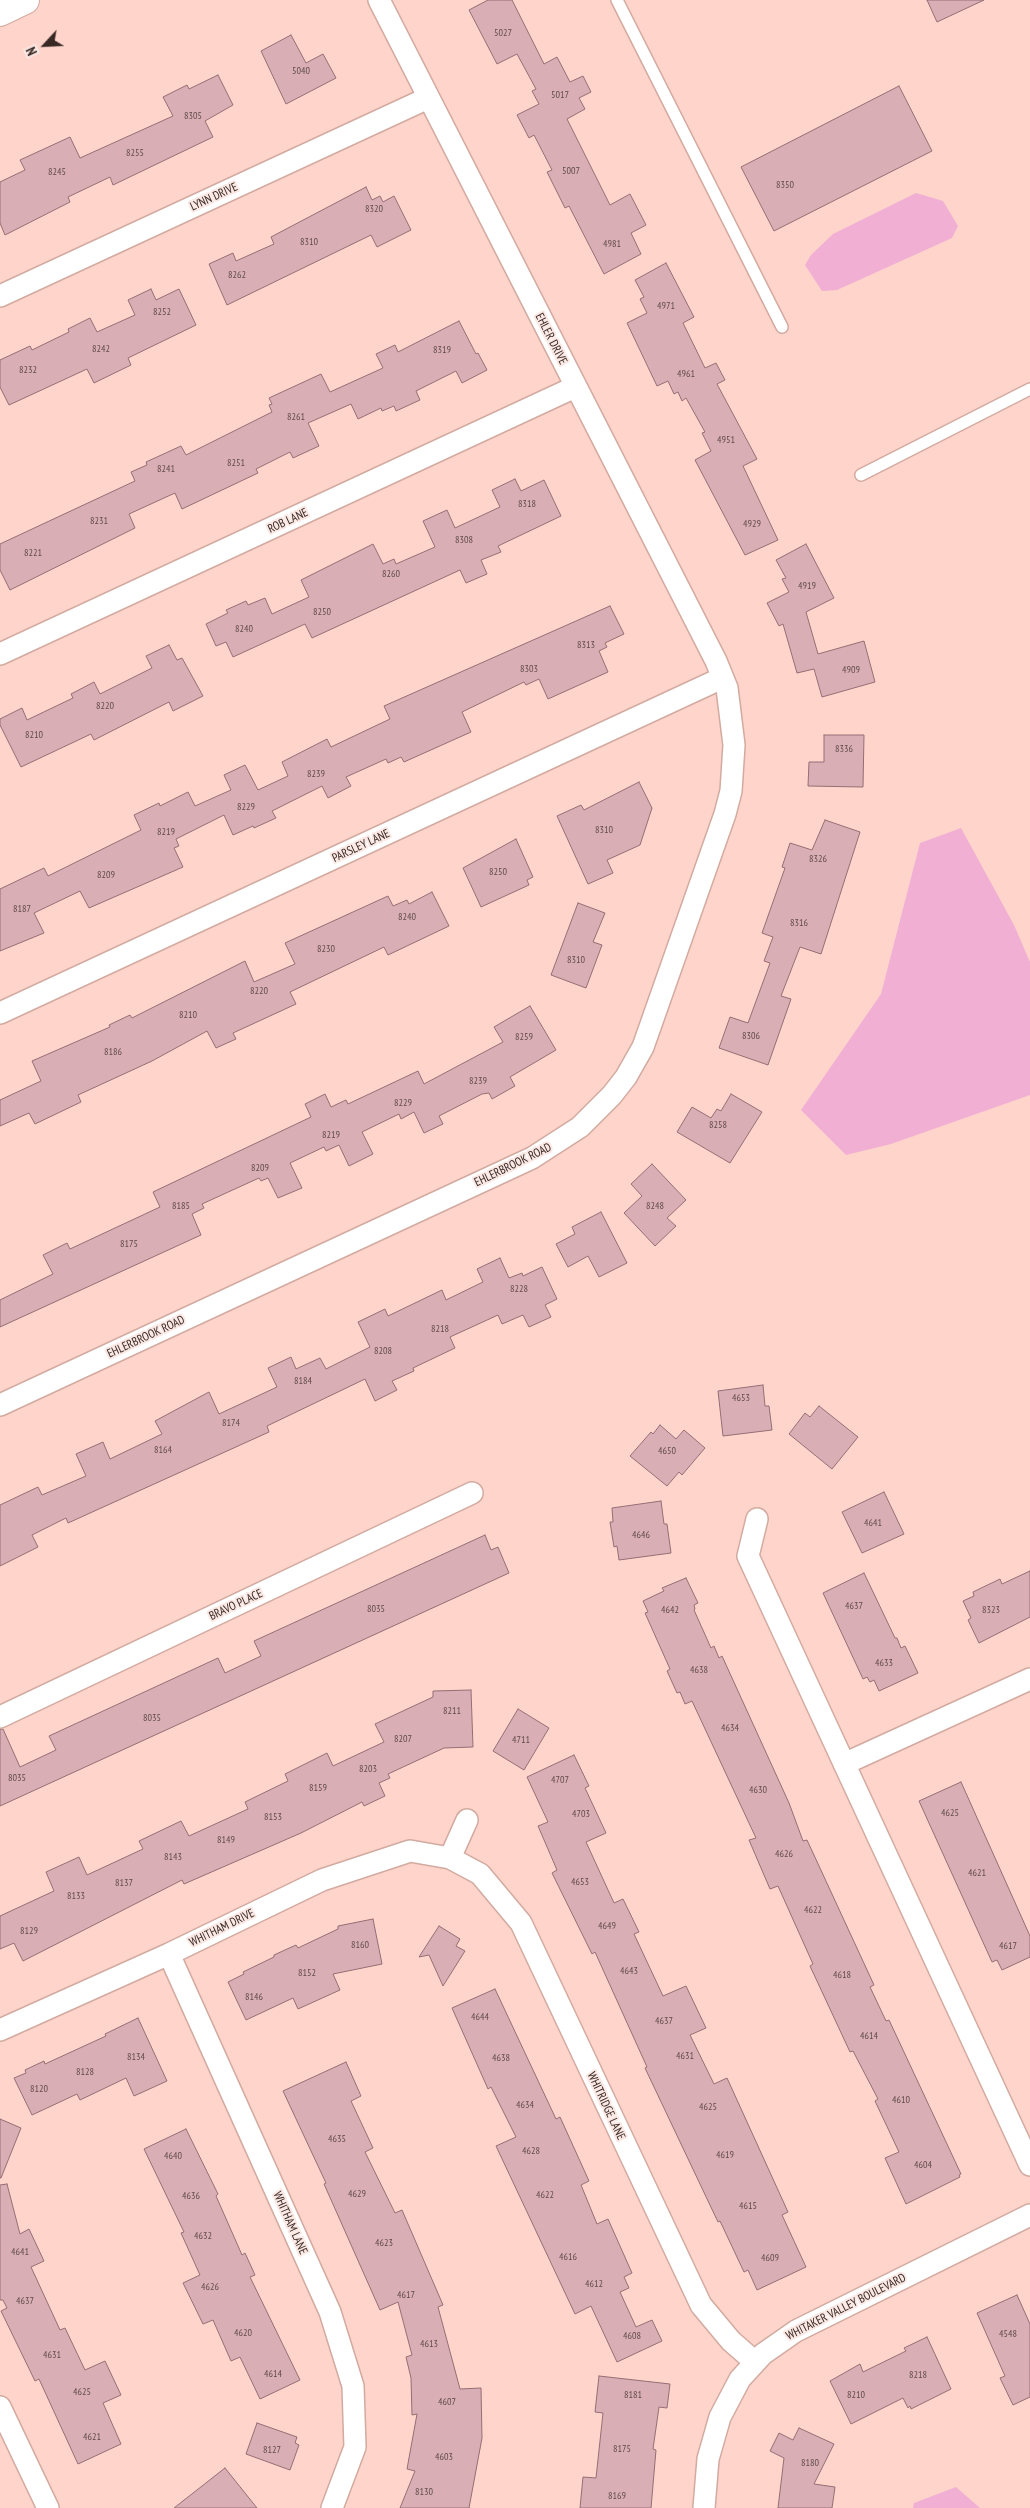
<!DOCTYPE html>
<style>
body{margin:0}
#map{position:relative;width:1030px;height:2508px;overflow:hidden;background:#ffd4cb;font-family:"PT Sans Narrow",sans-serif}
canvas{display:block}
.north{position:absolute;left:20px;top:20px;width:50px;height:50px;-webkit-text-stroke:4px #fae8e4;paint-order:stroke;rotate:245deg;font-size:14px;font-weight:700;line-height:20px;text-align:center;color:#392925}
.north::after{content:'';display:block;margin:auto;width:18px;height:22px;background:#392925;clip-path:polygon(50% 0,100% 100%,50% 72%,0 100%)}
</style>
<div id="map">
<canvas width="1030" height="2508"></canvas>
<div class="north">N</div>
</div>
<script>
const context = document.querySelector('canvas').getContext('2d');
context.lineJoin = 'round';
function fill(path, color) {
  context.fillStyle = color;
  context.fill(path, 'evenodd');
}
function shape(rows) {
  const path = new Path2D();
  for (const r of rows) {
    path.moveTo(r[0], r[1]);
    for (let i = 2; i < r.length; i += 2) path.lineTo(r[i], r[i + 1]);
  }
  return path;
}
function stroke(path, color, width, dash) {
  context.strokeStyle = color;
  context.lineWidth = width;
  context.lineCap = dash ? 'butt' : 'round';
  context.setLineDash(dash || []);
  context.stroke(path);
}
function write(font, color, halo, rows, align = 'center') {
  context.font = font + ' "PT Sans Narrow",sans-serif';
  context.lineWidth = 4;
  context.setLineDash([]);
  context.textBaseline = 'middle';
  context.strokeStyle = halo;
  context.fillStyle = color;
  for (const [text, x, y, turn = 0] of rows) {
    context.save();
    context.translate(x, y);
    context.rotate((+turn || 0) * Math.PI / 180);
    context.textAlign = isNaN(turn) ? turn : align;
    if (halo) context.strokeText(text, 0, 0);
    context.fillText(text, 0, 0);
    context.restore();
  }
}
fill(shape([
 [916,193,943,201,958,226,952,238,837,290,822,291,805,265,811,255,833,234],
 [961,828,1014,925,1030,962,1030,1095,891,1144,846,1155,801,1110,881,994,920,843],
 [956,2487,980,2508,913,2508,914,2503]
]), '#f1afd4');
const building = shape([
 [488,0,512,0,544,64,557,57,570,82,583,76,591,92,579,98,585,109,567,119,610,205,630,194,646,225,631,233,641,254,604,274,569,206,565,208,547,172,552,170,534,135,529,138,517,115,539,104,532,91,536,89,517,54,497,64,469,10,488,0],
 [927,0,984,0,937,22,927,0],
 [291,35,306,63,323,54,336,78,286,104,261,51,291,35],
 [218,75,233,105,205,121,213,137,113,185,110,177,68,197,70,202,5,235,0,223,0,182,25,170,20,160,70,137,80,158,173,116,163,97,187,85,189,89,218,75],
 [899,86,932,151,774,231,741,167,899,86],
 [366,187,372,200,380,196,383,202,394,196,411,230,377,247,371,235,227,305,209,264,233,253,236,261,274,244,271,237,366,187],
 [666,263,694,317,683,323,705,368,716,363,725,380,717,384,757,459,743,466,778,540,745,555,695,460,711,451,702,433,705,432,686,398,682,401,678,392,674,394,668,381,657,386,627,323,647,313,640,299,644,297,635,280,666,263],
 [151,289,156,300,179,289,196,325,128,358,131,365,94,383,87,369,9,405,0,387,0,360,30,346,32,350,69,332,68,329,90,318,97,332,135,315,128,300,151,289],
 [459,321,476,354,478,353,487,370,462,383,456,371,416,391,420,400,396,411,394,406,382,411,381,408,358,419,351,404,308,423,319,446,293,458,290,452,256,469,258,473,182,509,175,493,129,514,135,528,10,590,0,570,0,544,135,481,131,472,147,465,146,462,181,446,186,455,272,412,269,405,272,404,269,398,321,374,330,392,383,368,376,354,395,345,398,352,459,321],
 [515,479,521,491,544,480,561,516,498,546,501,552,481,560,487,574,466,583,460,570,312,638,305,624,233,657,226,642,216,646,206,624,228,613,226,610,246,601,248,605,265,598,272,614,309,597,301,580,373,544,383,564,394,559,396,564,435,547,423,521,447,510,455,528,500,507,492,490,515,479],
 [806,544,834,598,806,612,818,654,864,641,875,682,822,697,814,669,797,673,783,624,779,626,767,603,789,592,782,579,786,578,776,560,806,544],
 [610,606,624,634,605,643,607,647,599,651,608,672,548,699,539,679,526,685,524,682,462,712,471,732,404,762,401,757,388,763,386,759,346,777,351,786,328,798,322,786,272,811,276,818,254,828,253,826,233,835,224,815,176,839,179,846,174,848,183,867,89,908,80,891,34,913,44,933,0,951,0,889,44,868,48,876,141,830,134,815,159,803,160,806,188,792,195,806,231,790,224,775,245,765,258,790,288,776,282,762,327,739,331,747,390,719,384,706,610,606],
 [169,645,177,660,182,658,203,696,173,711,169,702,94,740,91,734,21,767,0,725,0,719,22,708,27,720,73,698,71,694,94,682,100,694,152,668,146,656,169,645],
 [824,735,864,735,863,787,808,786,809,762,824,762,824,735],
 [639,782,652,808,640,845,607,860,613,873,588,884,557,816,581,805,584,810,639,782],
 [825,820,860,832,821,954,800,947,781,996,791,999,768,1065,719,1048,730,1017,748,1023,770,963,764,961,773,937,762,933,785,868,782,867,790,843,812,850,825,820],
 [516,839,533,877,527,880,529,885,481,907,463,868,516,839],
 [432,892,449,926,388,955,384,947,290,992,296,1004,233,1033,236,1039,216,1048,207,1031,152,1061,78,1095,81,1102,35,1124,29,1113,0,1126,0,1100,41,1081,32,1061,110,1027,109,1025,130,1015,132,1018,245,961,254,982,295,964,285,943,388,896,393,906,407,900,409,904,432,892],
 [578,903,605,913,593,942,602,945,586,988,551,975,578,903],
 [530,1006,556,1050,510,1077,515,1086,492,1099,489,1093,482,1094,439,1116,443,1124,424,1133,414,1112,401,1119,399,1114,362,1132,373,1154,349,1166,339,1145,326,1151,324,1147,290,1163,302,1188,278,1198,268,1178,261,1181,259,1178,237,1188,202,1204,204,1208,192,1214,201,1235,0,1327,0,1300,53,1274,43,1255,67,1243,70,1249,160,1207,153,1192,311,1117,305,1104,325,1094,331,1107,346,1100,348,1104,418,1071,424,1084,503,1042,494,1027,530,1006],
 [731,1094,762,1112,730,1163,677,1132,692,1107,711,1118,717,1109,721,1111,731,1094],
 [652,1164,686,1200,667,1218,676,1226,655,1246,624,1213,642,1196,631,1184,652,1164],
 [601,1212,627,1263,599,1277,588,1256,568,1267,556,1244,575,1234,572,1227,601,1212],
 [500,1258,509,1278,522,1273,523,1276,542,1267,557,1299,545,1305,551,1317,529,1327,523,1315,502,1324,498,1315,450,1337,455,1348,413,1368,414,1371,392,1381,397,1390,375,1401,365,1379,267,1426,269,1432,68,1523,66,1518,32,1535,38,1547,0,1566,0,1505,38,1487,42,1495,86,1476,76,1454,103,1442,110,1459,162,1434,155,1421,209,1392,219,1414,277,1387,268,1368,291,1357,296,1369,320,1358,326,1369,370,1347,358,1322,385,1309,388,1316,442,1290,446,1300,483,1282,477,1269,500,1258],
 [763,1385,765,1406,769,1406,772,1430,723,1436,718,1391,763,1385],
 [819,1406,858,1437,832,1469,789,1434,805,1413,810,1417,819,1406],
 [660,1425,676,1439,684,1430,705,1448,682,1475,679,1472,667,1486,630,1456,651,1432,653,1434,660,1425],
 [884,1492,904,1534,862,1553,842,1512,884,1492],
 [661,1501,664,1524,667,1524,671,1553,619,1560,617,1546,614,1547,610,1522,613,1522,612,1508,661,1501],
 [485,1535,491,1550,498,1547,509,1573,0,1806,0,1729,3,1729,20,1767,56,1750,49,1736,218,1658,225,1673,261,1656,254,1641,485,1535],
 [1030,1571,1030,1617,979,1643,968,1620,971,1618,963,1601,974,1596,973,1592,1000,1579,1002,1584,1030,1571],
 [864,1573,895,1638,897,1638,901,1648,905,1646,918,1673,879,1691,874,1680,870,1682,867,1677,863,1679,823,1593,864,1573],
 [686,1578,698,1603,694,1605,695,1609,694,1610,711,1648,714,1646,719,1658,722,1656,789,1803,803,1841,807,1840,874,1985,870,1987,886,2021,889,2020,961,2174,959,2175,960,2177,906,2204,885,2158,899,2152,875,2101,878,2099,853,2051,850,2052,810,1966,813,1964,778,1886,770,1889,749,1840,756,1838,692,1701,685,1704,680,1692,677,1693,667,1671,670,1669,645,1613,648,1612,643,1601,664,1591,662,1588,686,1578],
 [471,1690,473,1747,444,1748,388,1774,390,1778,379,1783,385,1796,364,1806,362,1802,301,1833,184,1884,182,1880,23,1961,14,1943,0,1949,0,1916,54,1891,46,1872,79,1857,87,1875,143,1849,139,1841,181,1821,189,1836,248,1809,245,1802,288,1781,285,1774,327,1753,333,1766,384,1742,375,1724,433,1697,433,1691,471,1690],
 [518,1709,549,1728,524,1770,493,1751,518,1709],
 [574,1755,589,1786,585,1788,606,1833,586,1842,614,1903,623,1899,639,1932,634,1934,663,1996,686,1986,706,2028,690,2035,714,2084,727,2078,788,2212,782,2215,806,2267,757,2290,748,2270,744,2272,720,2221,718,2222,645,2068,647,2067,595,1952,592,1954,552,1873,557,1870,538,1826,548,1822,527,1777,574,1755],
 [961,1782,1030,1936,1030,1957,1002,1970,997,1960,992,1962,919,1801,961,1782],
 [373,1919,382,1964,333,1974,340,1990,298,2009,293,1998,246,2020,228,1982,244,1974,243,1972,274,1957,274,1955,296,1945,298,1948,338,1929,338,1926,373,1919],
 [439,1926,460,1939,456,1946,465,1951,443,1986,429,1955,419,1957,439,1926],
 [495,1989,556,2119,560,2117,589,2181,581,2185,597,2224,608,2219,632,2273,624,2277,629,2288,620,2292,636,2327,652,2320,662,2341,617,2362,591,2306,575,2314,496,2146,516,2137,491,2087,488,2089,452,2008,495,1989],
 [138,2018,167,2081,134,2096,126,2078,80,2100,77,2094,32,2115,14,2078,26,2073,25,2070,44,2061,45,2064,106,2036,105,2034,138,2018],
 [346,2062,361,2096,351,2101,373,2148,365,2152,395,2213,402,2210,443,2305,438,2307,460,2389,481,2388,482,2438,469,2508,400,2508,415,2471,407,2469,417,2414,412,2415,411,2378,406,2357,412,2355,398,2302,380,2310,324,2184,326,2183,283,2091,346,2062],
 [0,2119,21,2128,1,2178,0,2178,0,2119],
 [186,2129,218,2194,216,2196,242,2255,245,2253,255,2275,250,2277,300,2380,260,2399,240,2357,231,2361,213,2320,203,2324,183,2283,200,2275,181,2233,184,2232,144,2149,186,2129],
 [7,2184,20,2234,29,2229,44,2261,31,2267,60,2330,65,2328,85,2370,105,2361,121,2395,103,2403,121,2444,78,2464,39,2379,35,2381,1,2311,7,2308,3,2300,0,2300,0,2185,7,2184],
 [1017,2295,1030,2324,1030,2397,1013,2405,1000,2378,1005,2376,977,2313,1017,2295],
 [927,2337,951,2389,911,2409,910,2406,908,2408,903,2398,851,2424,830,2381,860,2364,863,2372,906,2351,904,2348,927,2337],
 [599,2376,670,2384,667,2408,659,2407,653,2449,656,2450,651,2508,580,2508,583,2477,596,2478,603,2413,595,2412,599,2376],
 [257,2423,297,2437,295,2443,299,2445,290,2470,246,2454,257,2423],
 [799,2428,834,2444,814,2484,835,2487,832,2508,778,2508,784,2458,770,2451,779,2433,793,2440,799,2428],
 [225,2468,257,2508,174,2508,225,2468]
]);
fill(building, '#d9afb5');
stroke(building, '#956e74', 1);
const service = shape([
 [617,0,782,327],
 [861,475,1030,389]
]);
const minor = shape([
 [0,296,428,98],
 [0,654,575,387],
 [0,1013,722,678],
 [0,1405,532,1158,580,1127,612,1095,626,1077,643,1047,725,814,731,791,734,745,727,688,716,661,379,0],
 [757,1519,748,1556,1030,2165],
 [0,1717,472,1493],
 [844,1764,1030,1679],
 [450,1858,467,1820],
 [169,1954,330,2312,353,2386,355,2447,332,2508],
 [0,2030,169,1954,322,1880,410,1851,450,1858,480,1874,521,1923,701,2305,731,2341,755,2362],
 [0,2407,48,2508],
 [704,2508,708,2459,720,2417,740,2379,763,2354,796,2331,1030,2215]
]);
const primary = shape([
 [0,12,25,0]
]);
stroke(service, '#d2aaa0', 14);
stroke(minor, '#d2aaa0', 24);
stroke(primary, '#d2aaa0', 30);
stroke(service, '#fff', 11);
stroke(minor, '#fff', 21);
stroke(primary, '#fff', 28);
write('10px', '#614a49', null, [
 ["5027",503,33],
 ["5040",301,71],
 ["5017",560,95],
 ["8305",193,116],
 ["8255",135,153],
 ["5007",571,171],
 ["8245",57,172],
 ["8350",785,185],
 ["8320",374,209],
 ["8310",309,242],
 ["4981",612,244],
 ["8262",237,275],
 ["4971",666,306],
 ["8252",162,312],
 ["8242",101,349],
 ["8319",442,350],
 ["8232",28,370],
 ["4961",686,374],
 ["8261",296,417],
 ["4951",726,440],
 ["8251",236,463],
 ["8241",166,469],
 ["8318",527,504],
 ["8231",99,521],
 ["4929",752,524],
 ["8308",464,540],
 ["8221",33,553],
 ["8260",391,574],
 ["4919",807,586],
 ["8250",322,612],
 ["8240",244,629],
 ["8313",586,645],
 ["8303",529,669],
 ["4909",851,670],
 ["8220",105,706],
 ["8210",34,735],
 ["8336",844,749],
 ["8239",316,774],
 ["8229",246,807],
 ["8310",604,830],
 ["8219",166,832],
 ["8326",818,859],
 ["8250",498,872],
 ["8209",106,875],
 ["8187",22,909],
 ["8240",407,917],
 ["8316",799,923],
 ["8230",326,949],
 ["8310",576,960],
 ["8220",259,991],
 ["8210",188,1015],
 ["8306",751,1036],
 ["8259",524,1037],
 ["8186",113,1052],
 ["8239",478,1081],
 ["8229",403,1103],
 ["8258",718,1125],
 ["8219",331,1135],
 ["8209",260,1168],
 ["8185",181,1206],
 ["8248",655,1206],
 ["8175",129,1244],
 ["8228",519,1289],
 ["8218",440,1329],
 ["8208",383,1351],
 ["8184",303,1381],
 ["4653",741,1398],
 ["8174",231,1423],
 ["8164",163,1450],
 ["4650",667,1451],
 ["4641",873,1523],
 ["4646",641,1535],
 ["4637",854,1606],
 ["8035",376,1609],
 ["4642",670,1610],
 ["8323",991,1610],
 ["4633",884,1663],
 ["4638",699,1670],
 ["8211",452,1711],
 ["8035",152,1718],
 ["4634",730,1728],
 ["8207",403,1739],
 ["4711",521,1740],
 ["8203",368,1769],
 ["8035",17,1778],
 ["4707",560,1780],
 ["8159",318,1788],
 ["4630",758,1790],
 ["4625",950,1813],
 ["4703",581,1814],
 ["8153",273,1817],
 ["8149",226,1840],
 ["4626",784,1854],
 ["8143",173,1857],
 ["4621",977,1873],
 ["4653",580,1882],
 ["8137",124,1883],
 ["8133",76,1896],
 ["4622",813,1910],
 ["4649",607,1926],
 ["8129",29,1931],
 ["8160",360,1945],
 ["4617",1008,1946],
 ["4643",629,1971],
 ["8152",307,1973],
 ["4618",842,1975],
 ["8146",254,1997],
 ["4644",480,2017],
 ["4637",664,2021],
 ["4614",869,2036],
 ["4631",685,2056],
 ["8134",136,2057],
 ["4638",501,2058],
 ["8128",85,2072],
 ["8120",39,2089],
 ["4610",901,2100],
 ["4634",525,2105],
 ["4625",708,2107],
 ["4635",337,2139],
 ["4628",531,2151],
 ["4619",725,2155],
 ["4640",173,2156],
 ["4604",923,2165],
 ["4629",357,2194],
 ["4622",545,2195],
 ["4636",191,2196],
 ["4615",748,2206],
 ["4632",203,2236],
 ["4623",384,2243],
 ["4641",20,2252],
 ["4616",568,2257],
 ["4609",770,2258],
 ["4612",594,2284],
 ["4626",210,2287],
 ["4617",406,2295],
 ["4637",25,2301],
 ["4620",243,2333],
 ["4548",1008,2334],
 ["4608",632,2336],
 ["4613",429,2344],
 ["4631",52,2355],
 ["4614",273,2374],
 ["8218",918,2375],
 ["4625",82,2392],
 ["8181",633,2395],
 ["8210",856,2395],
 ["4607",447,2402],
 ["4621",92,2437],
 ["8175",622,2449],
 ["8127",272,2450],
 ["4603",444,2457],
 ["8180",810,2463],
 ["8130",424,2492],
 ["8169",617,2496]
]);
write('12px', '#392925', '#fae8e4', [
 ["LYNN DRIVE",214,197,-25],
 ["EHLER DRIVE",551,339,63],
 ["ROB LANE",288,521,-25],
 ["PARSLEY LANE",361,846,-25],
 ["EHLERBROOK ROAD",513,1165,-26],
 ["EHLERBROOK ROAD",146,1337,-25],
 ["BRAVO PLACE",236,1605,-25],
 ["WHITHAM DRIVE",222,1928,-26],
 ["WHITRIDGE LANE",606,2106,65],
 ["WHITHAM LANE",290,2223,66],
 ["WHITAKER VALLEY BOULEVARD",846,2307,-27]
]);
</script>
